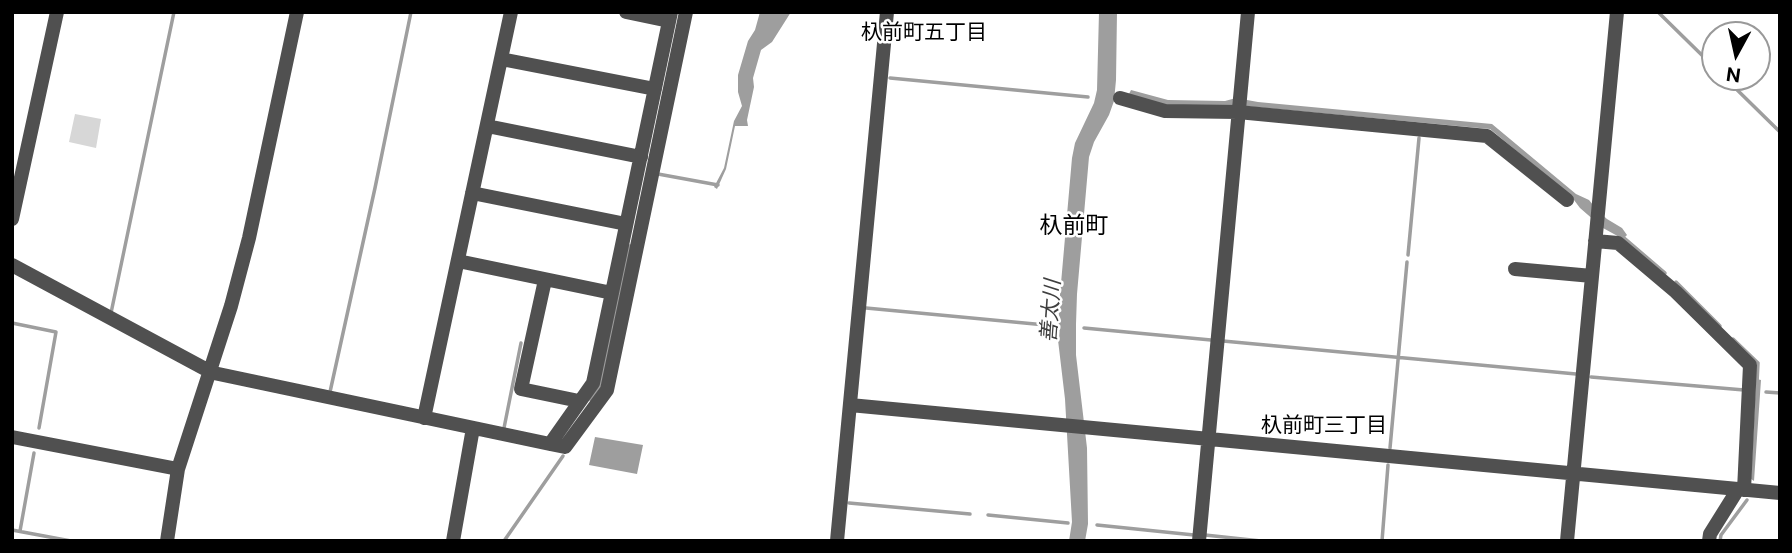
<!DOCTYPE html>
<meta charset="utf-8">
<style>
body{margin:0}
#map{position:relative;width:1792px;height:553px;overflow:hidden;background:#fff;font-family:"Public Sans",sans-serif}
canvas{display:block}
.frame{position:absolute;inset:0;border:14px solid #000;pointer-events:none}
.north{position:absolute;left:1701px;top:21px;width:70px;height:70px;box-sizing:border-box;background:#fff;border:2px solid #999;border-radius:50%;rotate:188deg;font-size:19px;font-weight:700;line-height:28px;text-align:center;color:#000}
.north::after{content:'';display:block;margin:auto;width:24px;height:32px;background:#000;clip-path:polygon(50% 0,100% 100%,50% 72%,0 100%)}
</style>
<div id="map">
<canvas width="1792" height="553"></canvas>
<div class="frame"></div>
<div class="north">N</div>
</div>
<script>
const context = document.querySelector('canvas').getContext('2d');
context.lineJoin = 'round';
function fill(path, color) {
  context.fillStyle = color;
  context.fill(path, 'evenodd');
}
function shape(rows) {
  const path = new Path2D();
  for (const r of rows) {
    path.moveTo(r[0], r[1]);
    for (let i = 2; i < r.length; i += 2) path.lineTo(r[i], r[i + 1]);
  }
  return path;
}
function stroke(path, color, width, dash) {
  context.strokeStyle = color;
  context.lineWidth = width;
  context.lineCap = dash ? 'butt' : 'round';
  context.setLineDash(dash || []);
  context.stroke(path);
}
function write(font, color, halo, rows, align = 'center') {
  context.font = font + ' "Public Sans","Noto Sans JP",sans-serif';
  context.lineWidth = 5;
  context.setLineDash([]);
  context.textBaseline = 'middle';
  context.strokeStyle = halo;
  context.fillStyle = color;
  for (const [text, x, y, turn = 0] of rows) {
    context.save();
    context.translate(x, y);
    context.rotate((+turn || 0) * Math.PI / 180);
    context.textAlign = isNaN(turn) ? turn : align;
    if (halo) context.strokeText(text, 0, 0);
    context.fillText(text, 0, 0);
    context.restore();
  }
}
fill(shape([
 [75,114,101,119,96,148,69,142]
]), '#d7d7d7');
fill(shape([
 [760,12,791,12,772,42,761,50,753,78,754,87,747,120,748,126,735,126,726,169,717,189,714,187,724,168,734,121,742,106,738,92,738,75,748,41,755,30],
 [1099,12,1117,12,1116,80,1114,101,1109,115,1094,142,1089,157,1077,294,1076,324,1076,355,1087,448,1088,524,1085,541,1069,541,1072,522,1065,399,1058,340,1059,306,1072,158,1075,143,1094,103,1097,90],
 [1131,90,1168,100,1225,101,1236,98,1258,102,1492,124,1576,194,1589,200,1597,210,1607,219,1622,228,1627,235,1623,239,1603,228,1580,208,1571,196,1490,129,1244,106,1166,105,1129,94],
 [1756,379,1761,380,1754,481,1751,479],
 [595,437,643,445,637,474,589,465]
]), '#9e9e9e');
stroke(shape([
 [1658,12,1715,68],
 [1724,77,1780,132],
 [890,78,1088,97],
 [658,174,718,185],
 [1623,237,1665,273],
 [1408,255,1419,138],
 [1676,282,1720,326],
 [866,308,1056,326],
 [111,313,174,12],
 [12,323,56,332,39,428],
 [1084,328,1211,340],
 [1733,339,1758,363,1757,383],
 [1223,341,1576,374],
 [1591,377,1744,390],
 [330,392,375,188,411,12],
 [1766,392,1780,393],
 [591,400,600,387,630,246],
 [504,428,521,343],
 [1390,448,1407,262],
 [849,503,970,514],
 [988,515,1068,523],
 [1097,525,1194,535],
 [12,530,71,541],
 [20,531,34,453],
 [1205,535,1261,541],
 [504,541,563,456],
 [1382,541,1388,465],
 [1720,541,1721,535,1747,500]
]), '#9e9e9e', 3.5);
stroke(shape([
 [626,12,669,21],
 [501,59,655,89],
 [1120,98,1165,111,1238,112,1487,136,1567,200],
 [487,126,641,157],
 [472,193,626,224],
 [12,219,57,12],
 [1595,241,1618,243,1676,292,1750,365,1744,490],
 [458,261,612,293],
 [12,265,209,371],
 [1515,269,1592,276],
 [545,280,521,389,579,401],
 [209,372,550,444,593,383,671,12],
 [850,405,1780,493],
 [424,418,511,12],
 [12,437,178,469],
 [550,444,565,447,607,390,686,12],
 [167,541,178,469,231,306,249,238,297,12],
 [453,541,473,428],
 [837,541,887,12],
 [1199,541,1248,12],
 [1567,541,1617,12],
 [1709,541,1710,534,1735,494,1735,489]
]), '#505050', 14);
write('21px', '#000', '#fff', [
 ["杁前町五丁目",924,33],
 ["杁前町三丁目",1324,426]
]);
write('italic 21px', '#3f3f3f', '#fff', [
 ["善太川",1051,311,-86]
]);
write('23px', '#000', '#fff', [
 ["杁前町",1074,226]
]);
</script>
